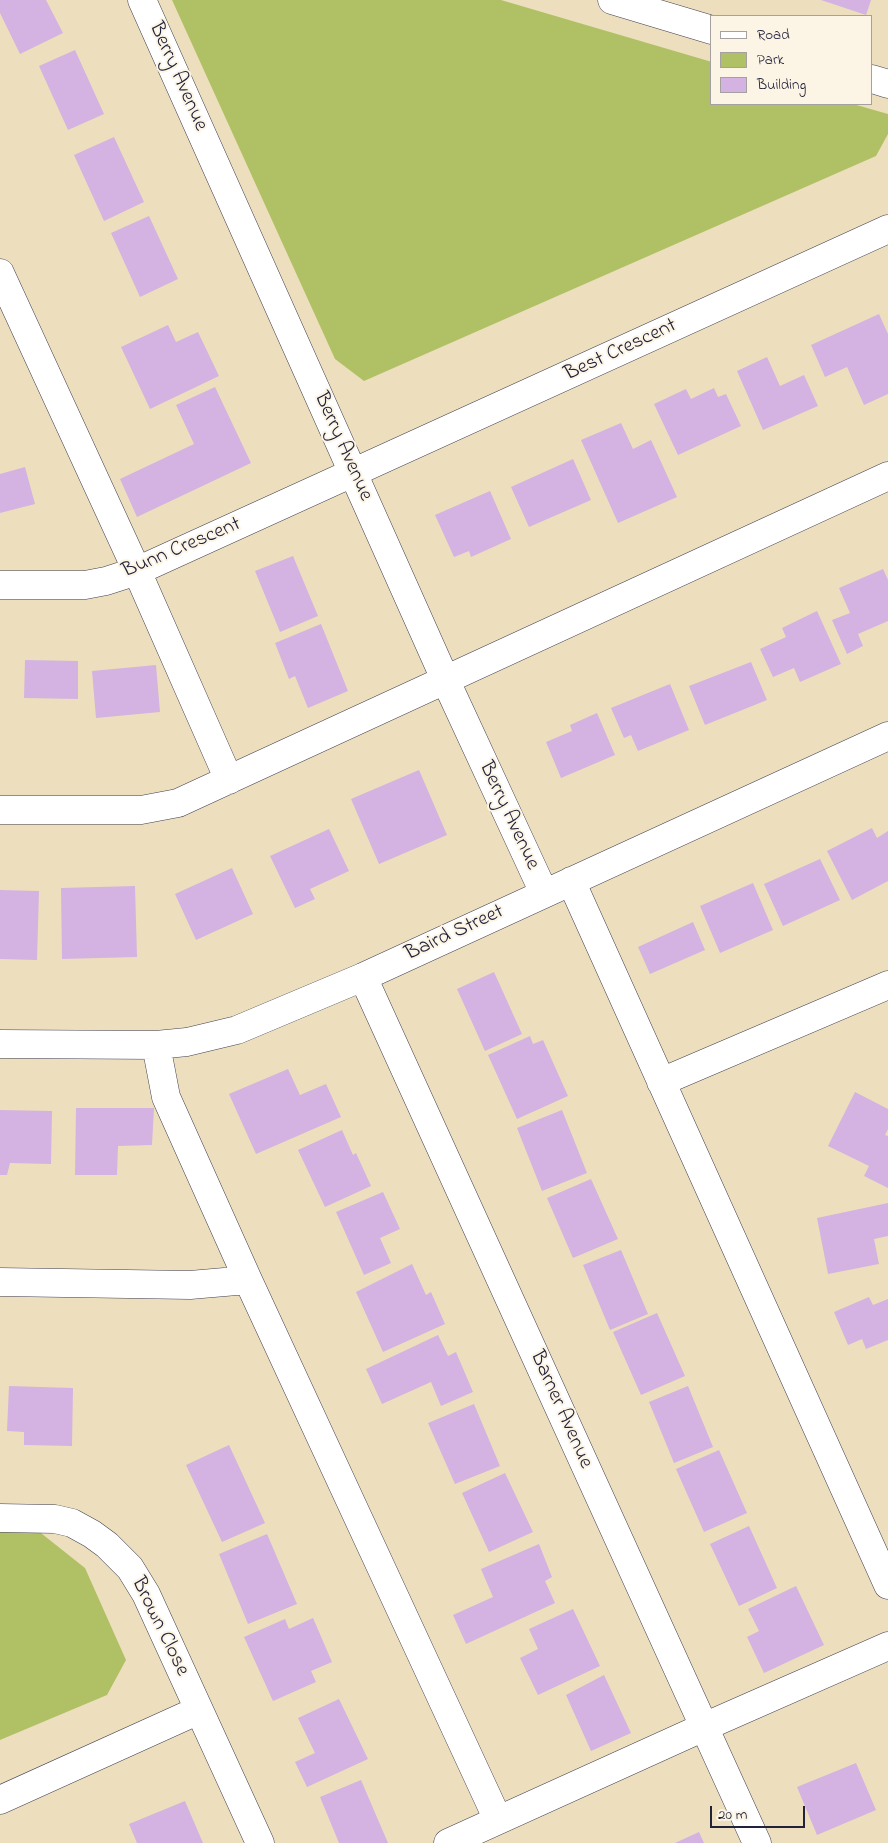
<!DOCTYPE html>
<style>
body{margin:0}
#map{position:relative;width:888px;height:1843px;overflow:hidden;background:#eddfbd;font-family:"Indie Flower",sans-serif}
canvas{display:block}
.legend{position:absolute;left:710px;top:15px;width:162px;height:90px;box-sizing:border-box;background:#fcf5e5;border:1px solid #a5a1a1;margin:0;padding:6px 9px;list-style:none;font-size:15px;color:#22223b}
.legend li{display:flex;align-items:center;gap:10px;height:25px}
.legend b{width:25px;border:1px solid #a5a1a1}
.scale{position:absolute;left:710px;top:1806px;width:95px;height:22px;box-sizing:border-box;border:2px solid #22223b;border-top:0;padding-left:6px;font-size:15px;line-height:18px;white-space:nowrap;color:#22223b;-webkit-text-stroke:4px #fcf5e5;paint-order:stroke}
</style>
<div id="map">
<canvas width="888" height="1843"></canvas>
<ul class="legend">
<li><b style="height:6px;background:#fff"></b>Road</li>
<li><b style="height:14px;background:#b0c165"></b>Park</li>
<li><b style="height:14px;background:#d4b2e1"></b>Building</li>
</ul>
<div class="scale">20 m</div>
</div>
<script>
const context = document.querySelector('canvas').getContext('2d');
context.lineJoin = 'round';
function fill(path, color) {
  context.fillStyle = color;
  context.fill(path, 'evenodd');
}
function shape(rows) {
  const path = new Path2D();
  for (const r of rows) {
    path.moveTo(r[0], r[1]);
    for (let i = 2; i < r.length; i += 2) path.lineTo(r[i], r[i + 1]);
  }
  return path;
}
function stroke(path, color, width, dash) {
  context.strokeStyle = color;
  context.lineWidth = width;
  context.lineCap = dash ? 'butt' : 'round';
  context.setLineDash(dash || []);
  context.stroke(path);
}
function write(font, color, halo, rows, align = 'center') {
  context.font = font + ' "Indie Flower",sans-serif';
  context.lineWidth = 4;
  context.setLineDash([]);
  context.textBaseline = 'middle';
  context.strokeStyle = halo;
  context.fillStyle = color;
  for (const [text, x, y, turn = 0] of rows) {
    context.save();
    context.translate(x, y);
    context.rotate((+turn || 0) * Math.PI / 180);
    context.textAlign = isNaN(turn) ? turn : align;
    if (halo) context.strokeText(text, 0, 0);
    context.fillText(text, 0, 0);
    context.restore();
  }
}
fill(shape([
 [172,0,501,0,712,62,712,104,853,104,888,114,888,134,876,156,364,381,335,359],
 [0,1521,27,1522,85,1568,126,1660,107,1695,0,1740]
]), '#b0c165');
fill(shape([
 [0,0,46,0,63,33,20,54,0,13],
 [821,0,871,0,866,15],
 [75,50,104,114,68,130,39,66],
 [114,137,144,202,104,221,74,155],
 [149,216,178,279,140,297,111,233],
 [879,314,888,334,888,394,864,405,847,367,825,377,811,345],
 [168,325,176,342,198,332,219,376,150,409,121,347],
 [767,357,780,386,804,375,818,406,763,430,737,371],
 [215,387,251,463,137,517,120,479,194,444,176,405],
 [714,388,718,397,726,394,741,426,678,455,654,404,686,389,691,399],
 [621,423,633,449,651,440,677,497,618,523,581,440],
 [573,459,591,500,529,527,511,487],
 [25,467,35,504,0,513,0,474],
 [490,491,511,539,471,557,469,551,454,557,435,515],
 [293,556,318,616,280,632,255,571],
 [883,569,888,580,888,621,858,634,863,646,847,654,832,620,850,613,839,588],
 [817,611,841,664,800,682,794,668,773,677,760,649,786,637,782,628],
 [321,624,348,691,308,708,295,676,289,679,275,643],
 [25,660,78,661,78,699,24,698],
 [751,662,767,700,705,725,689,686],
 [156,665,160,712,96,718,92,671],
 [670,684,689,730,638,751,631,735,624,738,611,708],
 [597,713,615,755,561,778,546,742,572,731,570,725],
 [419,770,447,835,379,864,351,799],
 [872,828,877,838,888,831,888,881,852,900,827,851],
 [329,829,349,871,310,889,315,899,295,908,270,856],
 [820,859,840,900,783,926,764,884],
 [232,868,253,914,196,940,175,894],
 [753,883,773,930,720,953,700,906],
 [135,886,137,957,62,959,61,888],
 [0,890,39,891,37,960,0,959],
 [693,922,705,950,650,974,638,947],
 [494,972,522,1034,485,1051,457,989],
 [530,1036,533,1044,543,1040,568,1096,517,1119,488,1055],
 [288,1069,300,1095,326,1084,341,1117,256,1154,229,1094],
 [855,1092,888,1109,888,1129,885,1135,888,1136,888,1188,864,1176,869,1166,828,1146],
 [76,1108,154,1108,152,1145,118,1146,117,1175,75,1175],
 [0,1110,52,1111,51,1164,10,1163,7,1175,0,1175],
 [562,1110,587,1173,542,1191,517,1128],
 [342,1130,353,1155,356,1153,371,1186,325,1207,298,1150],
 [591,1179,618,1239,573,1258,547,1198],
 [383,1192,400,1229,380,1238,391,1263,364,1275,336,1212],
 [888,1203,888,1236,874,1239,879,1264,828,1274,817,1218],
 [621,1250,648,1314,610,1330,583,1265],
 [412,1264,426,1295,431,1292,445,1324,383,1352,356,1292],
 [869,1297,873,1305,888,1299,888,1340,866,1349,862,1339,848,1345,834,1312],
 [657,1313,685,1376,641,1395,613,1332],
 [438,1335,448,1356,456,1352,473,1392,441,1406,431,1382,382,1404,366,1369],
 [9,1386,73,1388,72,1446,24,1445,24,1432,7,1431],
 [688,1386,713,1447,674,1463,649,1402],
 [474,1404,500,1466,455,1484,428,1423],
 [229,1445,265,1523,222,1542,186,1465],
 [719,1450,747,1513,704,1532,676,1469],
 [505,1473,533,1532,489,1552,462,1493],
 [749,1526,777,1588,739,1606,710,1544],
 [267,1534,297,1604,248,1624,219,1554],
 [539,1544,552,1577,545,1581,555,1603,466,1644,453,1615,493,1597,481,1569],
 [796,1586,824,1645,764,1673,747,1637,759,1631,748,1609],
 [573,1609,600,1666,538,1695,520,1658,538,1649,529,1629],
 [313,1618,332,1662,311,1671,316,1682,273,1701,244,1637,285,1619,289,1629],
 [604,1675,631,1733,591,1751,566,1695],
 [339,1699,368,1759,307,1787,295,1762,315,1753,298,1718],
 [856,1763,876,1810,817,1835,797,1787],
 [361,1780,388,1843,339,1843,320,1797],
 [185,1801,203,1843,137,1843,129,1824],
 [699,1832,704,1843,675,1843]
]), '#d4b2e1');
const minor = shape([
 [142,0,445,679,544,893],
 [612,0,712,30],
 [872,79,888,84],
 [0,273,137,571,229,780],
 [0,585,85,585,106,581,137,571,888,229],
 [0,810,141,810,178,803,888,476],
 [571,881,888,1585],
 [363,977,757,1843],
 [0,1044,156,1045,187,1042,237,1030,363,977,888,736],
 [156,1045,166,1097,248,1280,498,1820],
 [661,1082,888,985],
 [0,1282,190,1285,248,1280],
 [0,1518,55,1519,72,1523,92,1534,107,1545,130,1568,146,1594,260,1843],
 [0,1800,199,1710],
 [448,1843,704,1727,888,1646]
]);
stroke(minor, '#403e4e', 29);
stroke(minor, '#fff', 28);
write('21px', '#22223b', '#fcf5e5', [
 ["Berry Avenue",177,77,66],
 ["Best Crescent",621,351,-25],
 ["Berry Avenue",342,447,66],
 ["Bunn Crescent",182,549,-23],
 ["Berry Avenue",508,816,65],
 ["Baird Street",455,934,-25],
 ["Barner Avenue",560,1410,66],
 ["Brown Close",159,1627,64]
]);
</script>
